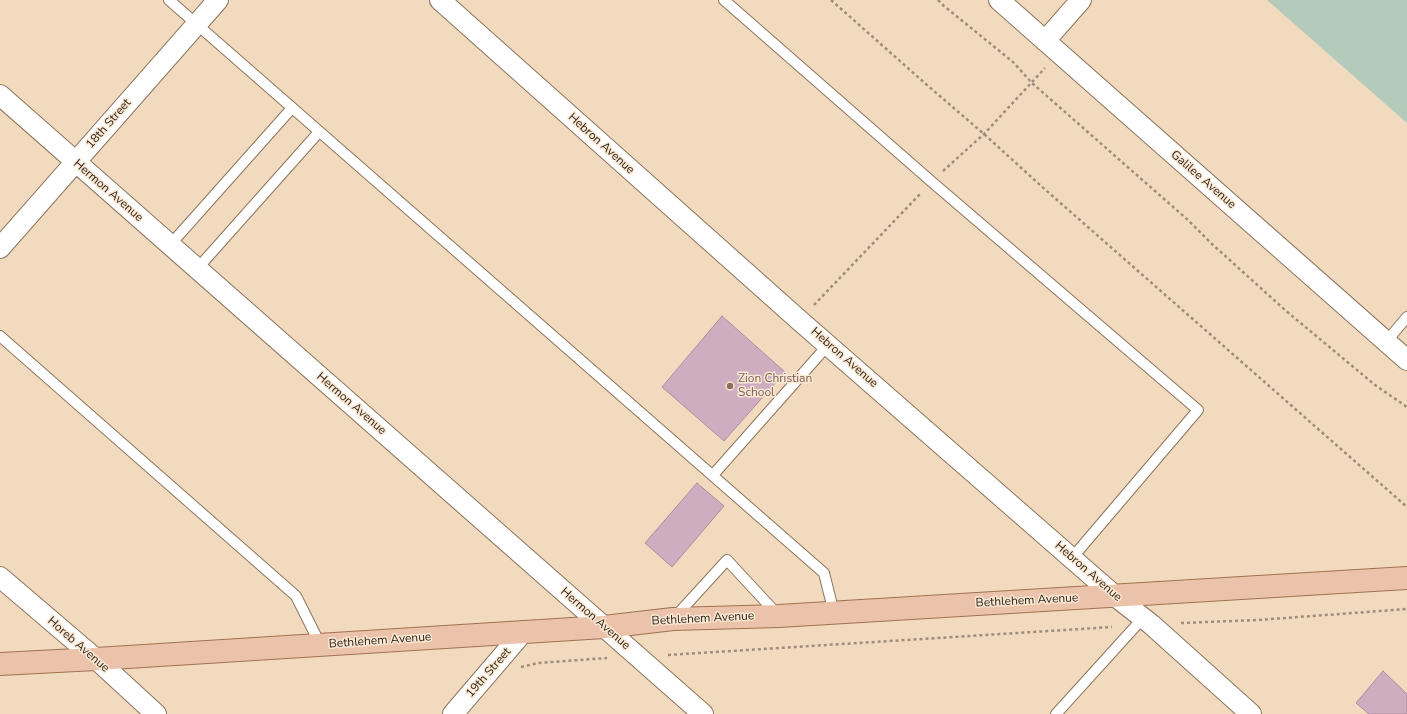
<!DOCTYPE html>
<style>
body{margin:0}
canvas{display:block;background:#f2dabf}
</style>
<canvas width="1407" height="714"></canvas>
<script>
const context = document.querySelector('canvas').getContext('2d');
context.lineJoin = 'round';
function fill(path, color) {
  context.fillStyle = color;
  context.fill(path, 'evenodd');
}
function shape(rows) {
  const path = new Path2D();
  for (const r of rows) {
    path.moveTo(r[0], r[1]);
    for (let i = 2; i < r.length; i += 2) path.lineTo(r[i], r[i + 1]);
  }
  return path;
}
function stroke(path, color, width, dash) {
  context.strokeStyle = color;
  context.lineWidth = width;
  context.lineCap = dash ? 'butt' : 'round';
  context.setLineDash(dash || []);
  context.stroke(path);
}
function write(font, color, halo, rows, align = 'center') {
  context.font = font + ' "Nunito Sans",sans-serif';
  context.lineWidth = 3;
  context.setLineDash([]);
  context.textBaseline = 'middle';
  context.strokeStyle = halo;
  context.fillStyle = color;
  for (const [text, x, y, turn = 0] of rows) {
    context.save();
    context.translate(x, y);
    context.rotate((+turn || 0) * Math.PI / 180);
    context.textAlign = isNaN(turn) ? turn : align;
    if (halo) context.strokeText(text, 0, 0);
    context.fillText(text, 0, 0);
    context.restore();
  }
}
fill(shape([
 [1267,0,1407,0,1407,123]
]), '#b4caba');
const building = shape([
 [722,316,785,372,724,441,662,387,722,316],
 [697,483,724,506,672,567,645,543,697,483],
 [1383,671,1407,694,1407,714,1369,714,1356,703,1383,671]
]);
fill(building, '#cdadbf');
stroke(building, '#ad8ea0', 1);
const lane = shape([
 [169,0,824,573,834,613],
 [724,0,932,182,1198,410,1072,558],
 [170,245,292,108],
 [197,269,319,132],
 [0,336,296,596,320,644],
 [1386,342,1407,317],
 [713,475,828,345],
 [675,617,727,560,778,615],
 [1056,714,1143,618]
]);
const street = shape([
 [440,0,799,320,1115,596,1152,625,1251,714],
 [999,0,1407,360],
 [1045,41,1081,0],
 [0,95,703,714],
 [0,248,218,0],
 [0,577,96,659,156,714],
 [453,714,524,631]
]);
const primary = shape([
 [0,664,96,659,604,627,673,619,779,616,1407,578]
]);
stroke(lane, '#8b765e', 12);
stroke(street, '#8b765e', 22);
stroke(primary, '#9f7152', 24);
stroke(shape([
 [831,0,927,85,984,134,1040,185,1407,507],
 [938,0,944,6,1013,62,1032,83,1188,220,1212,244,1285,310,1375,385,1407,407],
 [943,171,984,134,1045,68],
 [814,305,921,193],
 [1181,623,1258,620,1407,609],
 [668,655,1112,627],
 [521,667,538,663,607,658]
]), '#9e8d79', 2.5, [3, 3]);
stroke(lane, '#fff', 10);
stroke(street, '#fff', 20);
stroke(primary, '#ebc3aa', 22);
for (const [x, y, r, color] of [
 [730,386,4,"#8d6e63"]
]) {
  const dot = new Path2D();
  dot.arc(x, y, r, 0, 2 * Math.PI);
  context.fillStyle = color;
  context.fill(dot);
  stroke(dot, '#fbe8d3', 1.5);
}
write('12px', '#2c2319', '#fbe8d3', [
 ["18th Street",109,124,-49],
 ["Hebron Avenue",601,144,42],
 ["Galilee Avenue",1203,180,41],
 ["Hermon Avenue",108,191,41],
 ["Hebron Avenue",844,358,41],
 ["Hermon Avenue",351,404,41],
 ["Hebron Avenue",1088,572,41],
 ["Bethlehem Avenue",1027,601,-3],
 ["Hermon Avenue",595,619,41],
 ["Bethlehem Avenue",703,619,-3],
 ["Bethlehem Avenue",380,641,-4],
 ["Horeb Avenue",78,645,41],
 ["19th Street",489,673,-49]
]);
write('12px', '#785e54', '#fbe8d3', [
 ["Zion Christian",738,379],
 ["School",738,393]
], 'left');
</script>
